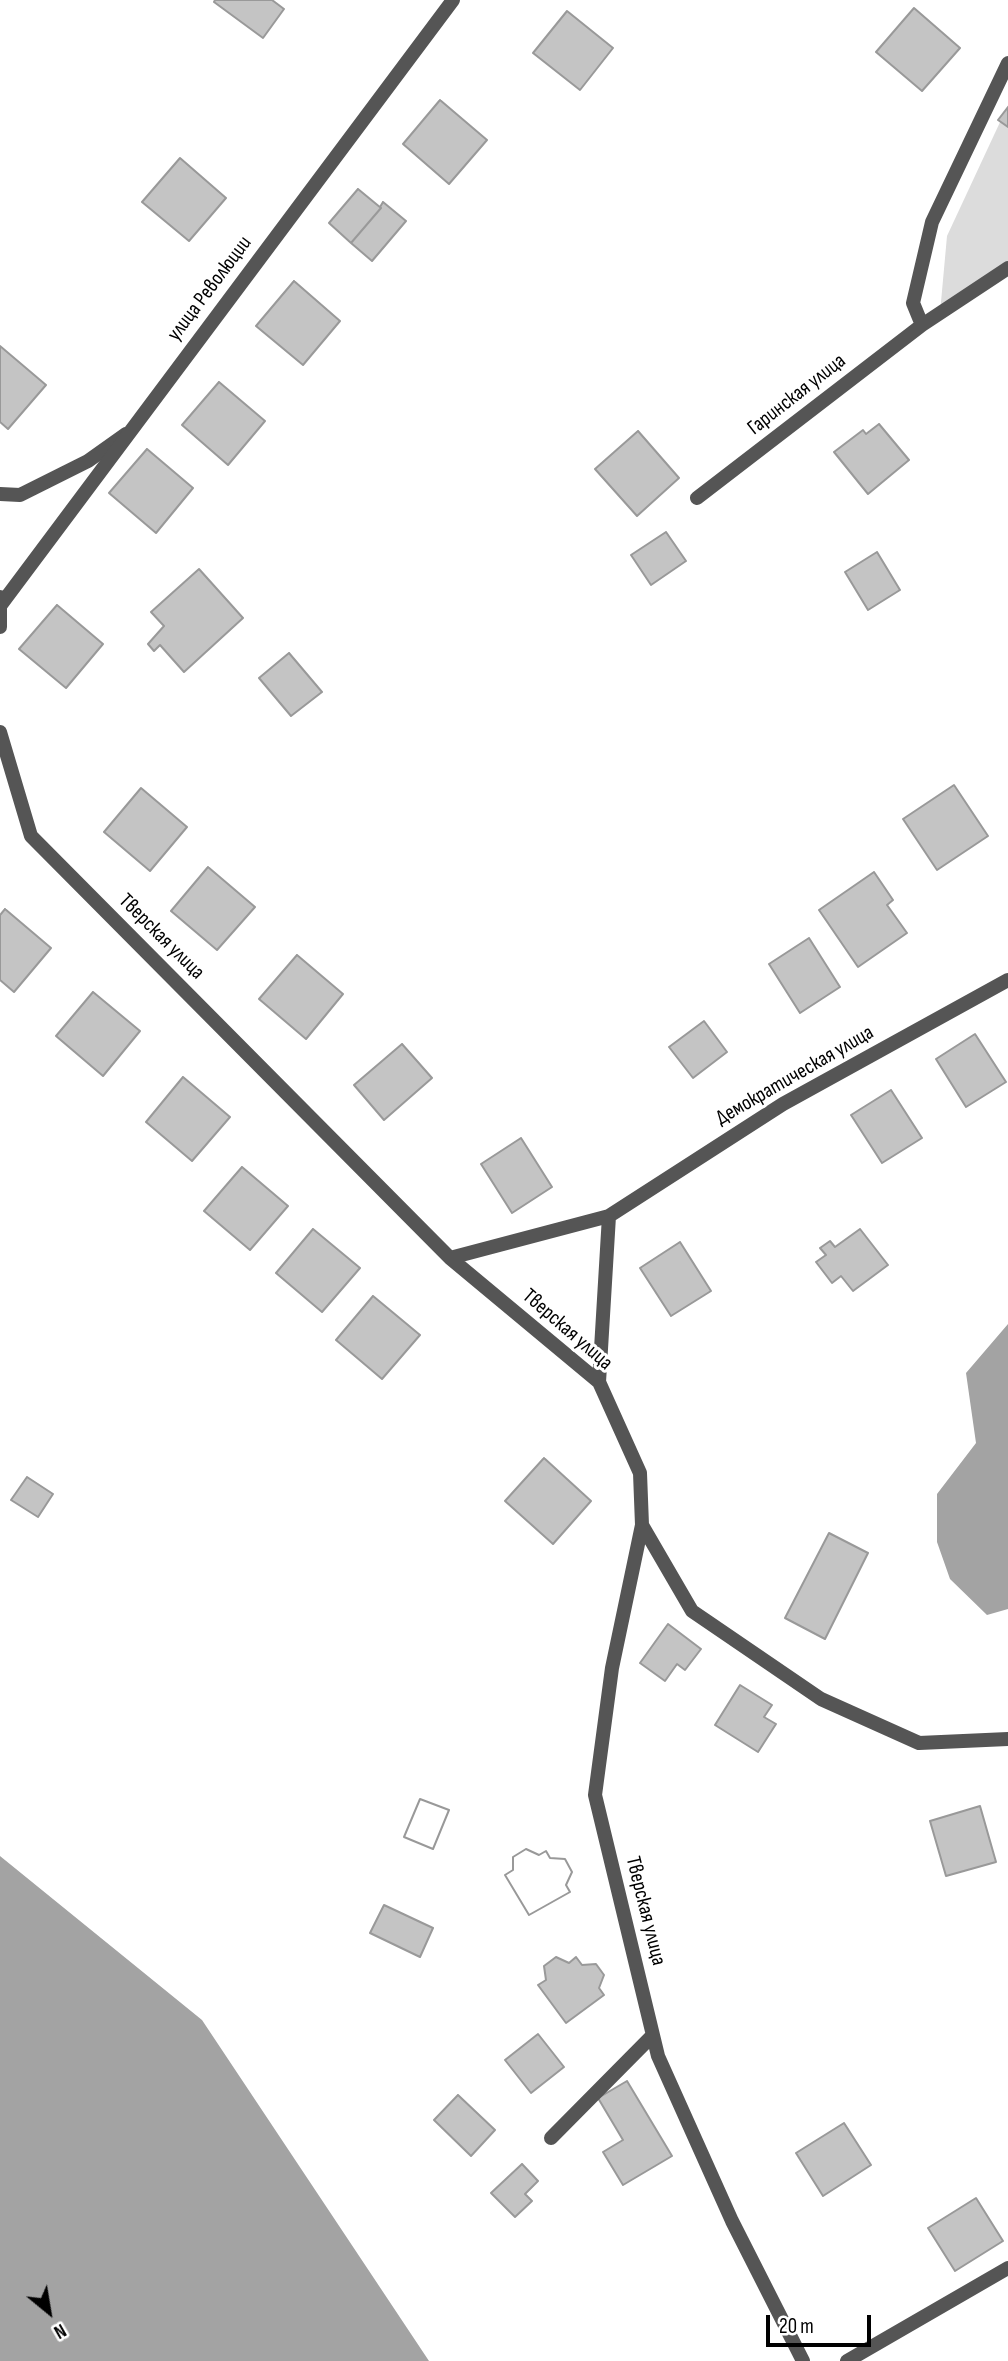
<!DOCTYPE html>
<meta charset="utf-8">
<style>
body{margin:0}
#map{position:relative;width:1008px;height:2361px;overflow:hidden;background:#fff;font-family:"Sofia Sans Condensed",sans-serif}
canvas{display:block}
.north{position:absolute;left:14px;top:2277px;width:70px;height:70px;-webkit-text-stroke:5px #fff;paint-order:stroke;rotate:150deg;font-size:19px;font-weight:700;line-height:28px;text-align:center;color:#000}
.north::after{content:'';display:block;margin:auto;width:24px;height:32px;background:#000;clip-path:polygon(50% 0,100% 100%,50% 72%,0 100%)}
.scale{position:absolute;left:766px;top:2315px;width:105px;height:32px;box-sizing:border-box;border:4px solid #000;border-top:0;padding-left:9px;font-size:21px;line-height:24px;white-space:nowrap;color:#000;-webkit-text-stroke:5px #fff;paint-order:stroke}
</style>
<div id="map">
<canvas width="1008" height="2361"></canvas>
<div class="north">N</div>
<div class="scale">20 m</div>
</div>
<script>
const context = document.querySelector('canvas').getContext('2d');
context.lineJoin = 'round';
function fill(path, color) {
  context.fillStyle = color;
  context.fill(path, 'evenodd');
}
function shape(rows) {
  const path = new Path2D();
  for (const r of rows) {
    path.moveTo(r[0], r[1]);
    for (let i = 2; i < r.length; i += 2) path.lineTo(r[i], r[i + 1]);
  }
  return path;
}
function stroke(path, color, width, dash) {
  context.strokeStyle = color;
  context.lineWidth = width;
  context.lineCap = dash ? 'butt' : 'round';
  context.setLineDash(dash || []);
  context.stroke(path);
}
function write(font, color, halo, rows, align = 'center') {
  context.font = font + ' "Sofia Sans Condensed",sans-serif';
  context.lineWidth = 6;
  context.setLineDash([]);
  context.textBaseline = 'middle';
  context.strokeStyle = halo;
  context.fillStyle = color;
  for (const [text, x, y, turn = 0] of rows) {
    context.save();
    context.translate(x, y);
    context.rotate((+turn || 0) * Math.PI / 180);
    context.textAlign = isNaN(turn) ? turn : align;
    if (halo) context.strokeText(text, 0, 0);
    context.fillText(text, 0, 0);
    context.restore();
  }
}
fill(shape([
 [1008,105,1008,262,940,313,947,236]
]), '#dcdcdc');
fill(shape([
 [1008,1324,1008,1609,987,1615,950,1579,937,1542,937,1494,976,1443,966,1373],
 [0,1856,202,2020,429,2361,0,2361]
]), '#a3a3a3');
const building = shape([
 [215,0,272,0,284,9,263,38,214,2,215,0],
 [914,8,960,48,922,91,876,52,914,8],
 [567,11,613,48,580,90,533,53,567,11],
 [440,100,487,140,449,184,403,144,440,100],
 [1008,107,1008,127,998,120,1008,107],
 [180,158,226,198,189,241,142,202,180,158],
 [358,189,381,208,351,243,329,223,358,189],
 [383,202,406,221,372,261,351,243,381,208,380,207,383,202],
 [294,281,340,321,303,365,256,326,294,281],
 [0,346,46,385,8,429,0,422,0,346],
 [219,382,265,421,228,465,182,425,219,382],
 [879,424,909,460,868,494,834,452,863,430,866,434,879,424],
 [638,431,679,478,637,516,595,469,638,431],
 [147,449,193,488,156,533,109,493,147,449],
 [666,532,686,561,651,585,631,555,666,532],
 [877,552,900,590,868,610,845,572,877,552],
 [199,569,243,618,184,672,160,645,154,651,148,644,164,626,151,612,199,569],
 [57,605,103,644,66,688,19,649,57,605],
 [289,653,322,692,291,716,259,678,289,653],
 [954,785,988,836,937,870,903,819,954,785],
 [141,788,187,827,150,871,104,832,141,788],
 [208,867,255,907,217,950,171,911,208,867],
 [874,872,893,900,887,905,907,933,858,967,819,910,874,872],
 [5,909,51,948,14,992,0,980,0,915,5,909],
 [809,938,840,987,800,1013,769,964,809,938],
 [297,955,343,994,306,1039,259,999,297,955],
 [93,992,140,1031,103,1076,56,1036,93,992],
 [704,1021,727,1052,693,1078,669,1047,704,1021],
 [975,1034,1006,1082,966,1107,936,1059,975,1034],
 [402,1044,432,1078,384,1120,354,1085,402,1044],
 [183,1077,230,1117,192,1161,146,1122,183,1077],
 [891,1090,922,1138,882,1163,851,1115,891,1090],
 [521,1138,552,1187,512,1213,481,1164,521,1138],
 [242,1167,288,1206,250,1250,204,1211,242,1167],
 [313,1229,360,1268,322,1312,276,1273,313,1229],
 [860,1229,888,1265,853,1291,841,1276,832,1283,816,1262,826,1255,820,1248,830,1241,835,1247,860,1229],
 [680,1242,711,1291,671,1316,640,1268,680,1242],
 [373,1296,420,1335,382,1379,336,1340,373,1296],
 [544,1458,591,1501,553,1544,505,1501,544,1458],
 [27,1477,53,1494,38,1517,11,1500,27,1477],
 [829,1533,868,1553,825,1639,785,1618,829,1533],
 [668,1624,701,1649,685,1670,677,1664,665,1681,640,1663,668,1624],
 [740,1685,772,1705,764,1717,776,1724,758,1752,715,1725,740,1685],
 [420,1799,449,1810,433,1849,404,1837,420,1799],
 [420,1799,449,1810,433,1849,404,1837,420,1799],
 [980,1806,996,1862,946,1876,930,1821,980,1806],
 [526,1849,539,1855,546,1851,550,1858,565,1859,572,1872,566,1885,570,1892,529,1915,505,1875,513,1870,513,1857,526,1849],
 [526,1849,539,1855,546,1851,550,1858,565,1859,572,1872,566,1885,570,1892,529,1915,505,1875,513,1870,513,1857,526,1849],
 [384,1905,433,1928,420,1957,370,1933,384,1905],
 [556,1957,569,1963,576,1957,582,1965,596,1964,604,1975,599,1988,604,1995,566,2023,538,1985,546,1980,544,1966,556,1957],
 [538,2034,564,2067,531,2093,505,2060,538,2034],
 [627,2081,672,2156,623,2185,603,2152,623,2140,598,2098,627,2081],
 [458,2095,495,2130,471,2156,434,2120,458,2095],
 [844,2123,871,2165,823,2196,796,2153,844,2123],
 [522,2164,538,2181,525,2194,532,2201,515,2217,491,2193,522,2164],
 [976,2198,1003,2241,955,2271,928,2228,976,2198]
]);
fill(building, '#c4c4c4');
stroke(building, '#999', 2);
stroke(shape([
 [0,494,20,495,88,461,126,434]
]), '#555', 14);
stroke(shape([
 [922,325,913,303,932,222,1008,63],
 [697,498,922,325,1008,268],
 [0,606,453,0],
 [0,627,0,597],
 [0,732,31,836,450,1258,599,1382,640,1473,642,1525,612,1668,595,1795,658,2056,732,2221,803,2361],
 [450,1258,609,1216,783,1104,1008,980],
 [599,1382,609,1216],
 [642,1525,692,1611,821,1699,919,1743,1008,1739],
 [551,2138,653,2035],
 [847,2361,1008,2268]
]), '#555', 14);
write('21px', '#000', '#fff', [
 ["улица Революции",210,289,-53],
 ["Гаринская улица",797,395,-38],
 ["Тверская улица",161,937,45],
 ["Демократическая улица",795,1076,-30],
 ["Тверская улица",567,1330,41],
 ["Тверская улица",645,1911,76]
]);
</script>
